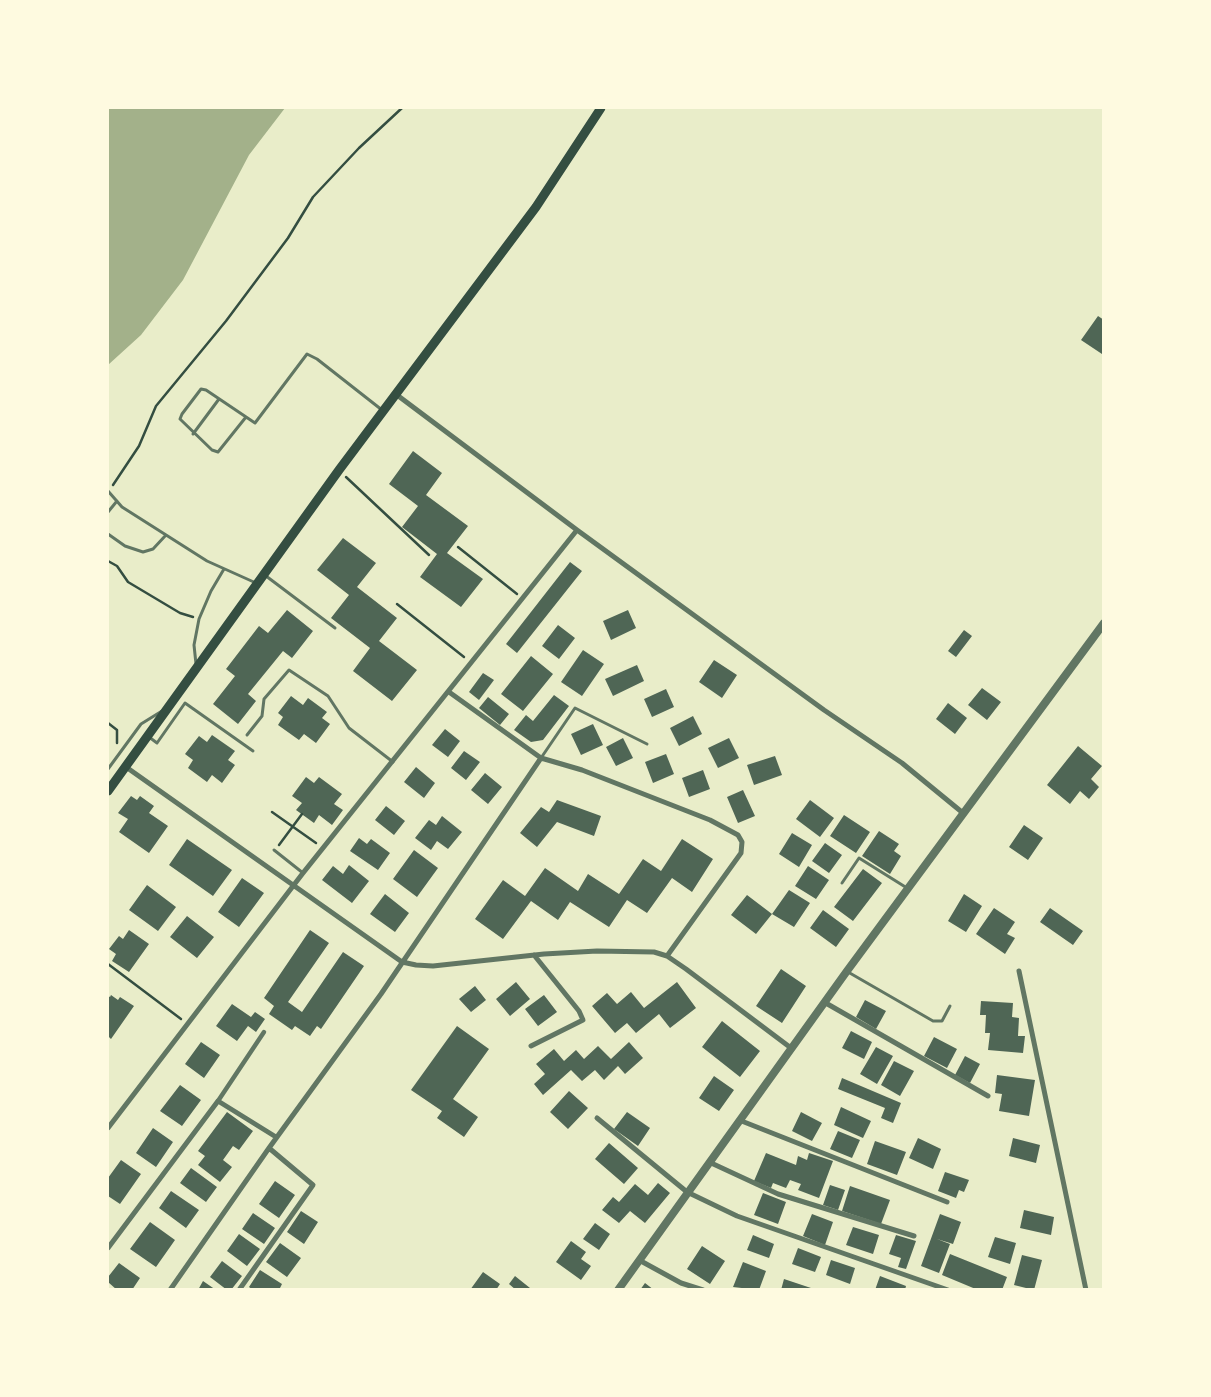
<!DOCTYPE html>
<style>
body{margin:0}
#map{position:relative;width:1211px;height:1397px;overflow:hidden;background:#e9edc9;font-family:Spectral,serif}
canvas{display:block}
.frame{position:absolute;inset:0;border:109px solid #fefae0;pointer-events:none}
</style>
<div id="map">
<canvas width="1211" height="1397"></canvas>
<div class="frame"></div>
</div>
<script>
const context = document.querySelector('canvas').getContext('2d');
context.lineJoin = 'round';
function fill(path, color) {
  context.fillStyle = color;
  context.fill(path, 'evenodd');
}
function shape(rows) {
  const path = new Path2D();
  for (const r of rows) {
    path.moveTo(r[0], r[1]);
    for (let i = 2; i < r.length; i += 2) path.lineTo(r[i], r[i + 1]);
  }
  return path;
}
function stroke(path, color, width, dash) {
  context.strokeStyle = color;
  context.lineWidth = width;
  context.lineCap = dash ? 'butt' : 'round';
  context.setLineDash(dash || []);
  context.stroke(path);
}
fill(shape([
 [108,108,285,108,249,155,183,280,141,335,108,365]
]), '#a3b18a');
fill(shape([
 [1098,316,1104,320,1102,354,1081,340],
 [413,451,442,473,426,495,468,526,447,553,483,579,461,607,420,577,437,554,402,527,418,506,389,484],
 [343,538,376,563,357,587,397,618,379,641,417,670,392,701,353,671,370,648,331,618,349,595,317,570],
 [570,562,582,571,517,653,506,644],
 [287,610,313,631,292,658,283,651,248,694,256,701,238,724,213,704,235,676,226,669,259,626,268,633],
 [628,610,636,628,611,640,603,621],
 [558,625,575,638,559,659,542,646],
 [964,630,972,636,956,657,948,651],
 [583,650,604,664,582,696,561,682],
 [531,656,553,674,523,711,501,694],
 [714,660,737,675,722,698,699,682],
 [637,665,644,681,613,696,605,679],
 [483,673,494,680,479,700,469,692],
 [982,688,1001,702,987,720,968,705],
 [666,689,674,707,652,717,644,699],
 [554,695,569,706,543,740,531,742,514,730,526,715,533,721],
 [291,696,303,705,308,698,327,712,322,718,330,724,316,743,304,734,299,740,278,725,283,717,278,713],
 [488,697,509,714,500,725,479,708],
 [948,703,967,718,955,734,936,719],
 [693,716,702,734,679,746,670,728],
 [593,724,603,745,581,755,571,734],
 [445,729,460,741,448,757,432,745],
 [212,735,235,751,228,760,235,765,222,783,212,775,207,782,188,768,193,760,185,754,199,736,207,742],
 [623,738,633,758,616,766,606,747],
 [729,738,739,758,718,768,708,748],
 [1078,746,1102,766,1091,779,1099,787,1089,799,1080,791,1070,804,1047,785],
 [464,751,480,762,466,780,451,768],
 [666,754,674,774,653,783,645,762],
 [775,756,782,775,754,785,747,765],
 [416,767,435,783,424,798,404,782],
 [703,770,710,789,689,797,682,778],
 [485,773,502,787,488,804,471,790],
 [306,777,314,783,319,777,342,794,334,804,343,810,332,825,319,815,314,823,296,810,302,803,292,796],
 [743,790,755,816,738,823,727,797],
 [131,796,137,800,140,796,154,806,149,813,168,826,149,853,119,832,128,819,118,813],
 [557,800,601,816,594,836,557,822,537,847,520,833,541,807,549,812],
 [810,800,834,818,820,837,796,819],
 [386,806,405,821,394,835,375,820],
 [844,815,870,832,856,853,830,836],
 [442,816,462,832,448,849,437,841,431,850,415,838,429,820,436,825],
 [1024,825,1043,838,1028,860,1009,847],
 [879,831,899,844,894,851,901,856,890,874,862,856],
 [792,833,812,845,799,867,779,854],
 [359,838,367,844,371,839,390,853,378,870,350,851],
 [187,839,232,870,213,896,169,865],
 [682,839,713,859,692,892,672,878,647,913,627,900,609,927,570,902,558,920,531,901,503,939,475,919,503,880,525,896,545,868,578,891,588,874,619,894,643,859,661,871],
 [825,843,842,855,829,873,812,861],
 [414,850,438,868,417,897,393,879],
 [349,865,369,881,352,903,322,880,333,866,343,874],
 [808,866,829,880,816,899,795,886],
 [863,869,882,883,853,921,834,907],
 [242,878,264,893,239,927,218,912],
 [147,885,176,907,158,931,129,910],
 [789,890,810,903,794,927,772,914],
 [385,894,409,913,395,932,370,914],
 [964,894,982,906,966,932,948,921],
 [747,895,772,914,756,934,731,915],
 [994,908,1015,922,1007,934,1015,938,1005,954,976,934],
 [1050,908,1083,931,1073,945,1040,922],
 [823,910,849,929,836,947,810,928],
 [187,916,214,937,197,958,170,937],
 [129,930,149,944,129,972,112,961,116,954,109,949,119,936,123,939],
 [310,930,329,943,288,1002,302,1012,343,952,364,966,321,1029,317,1026,310,1036,295,1026,292,1030,269,1014,274,1006,264,998],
 [781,969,806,986,782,1023,756,1006],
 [516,982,530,999,510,1016,496,999],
 [677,982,696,1008,670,1028,659,1014,636,1033,627,1023,615,1033,592,1006,607,993,617,1004,631,992,644,1008],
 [475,986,486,1000,471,1012,459,999],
 [111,995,118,1000,120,997,134,1006,111,1039,108,1036,108,996,110,997],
 [544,995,557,1012,538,1026,525,1009],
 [865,1000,886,1011,876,1029,856,1017],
 [981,1001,1013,1003,1012,1017,1019,1018,1018,1036,1025,1036,1023,1053,988,1050,990,1033,985,1033,986,1015,980,1015],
 [232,1004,251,1017,255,1012,265,1019,256,1032,248,1026,237,1041,216,1026],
 [722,1021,760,1051,740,1077,702,1047],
 [457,1026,489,1049,453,1099,478,1117,464,1137,437,1118,442,1111,411,1090],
 [851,1031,872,1042,864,1059,842,1048],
 [934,1037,957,1049,947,1068,924,1056],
 [201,1042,220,1055,204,1078,185,1064],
 [629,1042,643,1058,625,1074,618,1066,604,1080,595,1070,582,1081,571,1070,543,1095,534,1084,545,1074,536,1064,554,1049,564,1061,576,1050,584,1059,598,1046,611,1059],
 [876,1047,893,1056,877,1084,860,1074],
 [965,1056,980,1064,970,1083,955,1075],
 [894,1061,914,1071,900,1096,881,1085],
 [997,1075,1035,1080,1029,1116,999,1111,1002,1094,995,1093],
 [714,1076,734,1090,719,1111,699,1098],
 [842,1078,901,1103,893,1123,881,1118,885,1108,838,1089],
 [180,1085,201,1100,182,1126,160,1111],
 [569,1091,588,1108,568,1129,550,1112],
 [841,1107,871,1121,863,1138,834,1125],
 [227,1112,253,1131,239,1150,233,1146,223,1160,232,1167,220,1182,198,1165,205,1156,198,1151],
 [627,1112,650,1128,638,1146,614,1129],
 [801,1112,822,1123,812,1141,792,1131],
 [153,1128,173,1142,156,1167,136,1153],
 [838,1131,860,1140,852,1158,830,1149],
 [918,1138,941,1149,933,1169,909,1158],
 [1013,1138,1040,1145,1036,1163,1009,1156],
 [875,1141,906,1152,897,1175,867,1164],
 [609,1143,638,1168,624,1184,595,1159],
 [766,1153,796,1165,798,1156,807,1160,809,1153,833,1161,819,1198,798,1190,801,1184,790,1180,786,1188,773,1183,771,1188,754,1181],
 [121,1160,141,1174,120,1204,108,1196,108,1178],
 [191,1168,217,1187,206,1202,180,1183],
 [945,1172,969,1180,964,1192,959,1190,956,1198,938,1191],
 [275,1181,295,1195,279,1218,259,1204],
 [658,1183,670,1193,645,1223,630,1211,619,1223,602,1210,613,1197,619,1202,635,1184,648,1195],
 [830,1185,845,1190,838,1210,823,1205],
 [850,1186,890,1200,881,1224,842,1211],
 [171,1191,199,1210,186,1228,159,1208],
 [763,1193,786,1202,778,1224,754,1215],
 [1024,1210,1054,1217,1051,1235,1020,1228],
 [301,1211,318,1222,304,1244,287,1232],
 [253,1213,275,1228,264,1244,242,1229],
 [812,1214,833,1222,825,1245,803,1236],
 [940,1214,961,1222,953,1244,937,1239,950,1244,939,1273,921,1266],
 [150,1222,175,1240,156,1267,130,1249],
 [595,1223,610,1234,599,1250,583,1239],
 [853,1227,879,1235,873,1254,846,1245],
 [239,1234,260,1249,247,1266,227,1251],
 [753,1235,774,1244,769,1258,747,1250],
 [896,1235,916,1241,906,1269,898,1267,901,1258,889,1254],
 [995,1237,1016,1243,1010,1264,988,1257],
 [571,1241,586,1252,581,1259,591,1266,581,1280,556,1262],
 [280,1243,301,1258,287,1277,266,1262],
 [702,1246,725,1261,710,1284,687,1269],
 [798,1248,821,1257,815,1272,792,1264],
 [950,1254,1007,1277,1002,1290,978,1290,942,1275],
 [1022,1255,1042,1260,1034,1290,1014,1285],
 [831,1260,855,1268,850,1284,826,1275],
 [222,1261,242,1276,231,1290,227,1290,210,1277],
 [743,1262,766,1271,759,1290,733,1287],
 [119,1263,140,1278,132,1290,117,1290,108,1282,108,1277],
 [260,1270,282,1284,279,1290,253,1290,249,1287],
 [483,1272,500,1284,496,1290,470,1290],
 [515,1276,530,1288,529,1290,516,1290,509,1284],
 [880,1276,906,1286,905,1290,875,1290],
 [784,1279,814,1289,814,1290,781,1290],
 [203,1281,216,1290,198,1290],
 [645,1283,654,1290,640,1290]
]), '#4f6655');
stroke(shape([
 [346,477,429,555],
 [113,485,139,446,156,406,226,321,288,238,313,197,359,148,402,108],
 [458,547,517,594],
 [108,561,117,566,128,582,180,613,193,617],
 [397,604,464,657],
 [108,723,117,730,117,743],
 [272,812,316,843],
 [279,845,302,814],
 [108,964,181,1019]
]), '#344e41', 2.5);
stroke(shape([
 [246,417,218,452,212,450,180,419,182,414,201,389,206,390,255,423,307,354,317,359,382,410],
 [193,434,219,399],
 [108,491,122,507,207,561,256,583],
 [108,512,117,501],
 [108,534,125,546,143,552,153,549,166,535],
 [266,576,335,628],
 [196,664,194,645,199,619,211,591,224,569],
 [247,735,262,716,264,699,289,670,328,696,349,728,393,762],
 [149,737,157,743,185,703,253,751],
 [541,758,575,708,647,744],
 [108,769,141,724,162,711],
 [274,850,303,873],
 [842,883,859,858,907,888],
 [848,972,933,1021,942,1021,950,1006]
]), '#617663', 3);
stroke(shape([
 [218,1101,264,1032]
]), '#617663', 4.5);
stroke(shape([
 [397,395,577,530,824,710,902,763,963,813],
 [449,692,541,758,582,770,710,820,738,835,742,842,741,853,667,956],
 [126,767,402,962,416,965,433,966,544,954,597,951,654,952,667,956,686,969,791,1048],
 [1019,971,1086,1290],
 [824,1002,988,1096],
 [531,1046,583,1020,579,1011,534,955],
 [597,1118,687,1192,737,1216,948,1290],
 [739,1120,947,1202],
 [108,1128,303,873,577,530],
 [709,1162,778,1194,914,1236],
 [108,1248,218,1101,276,1137],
 [639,1260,681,1283,703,1290],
 [170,1290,269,1148,381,994,541,758],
 [239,1290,313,1185,269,1148]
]), '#617663', 5);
stroke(shape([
 [618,1290,847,971,1104,623]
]), '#617663', 8);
stroke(shape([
 [108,791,339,470,536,207,601,108]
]), '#344e41', 9);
</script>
